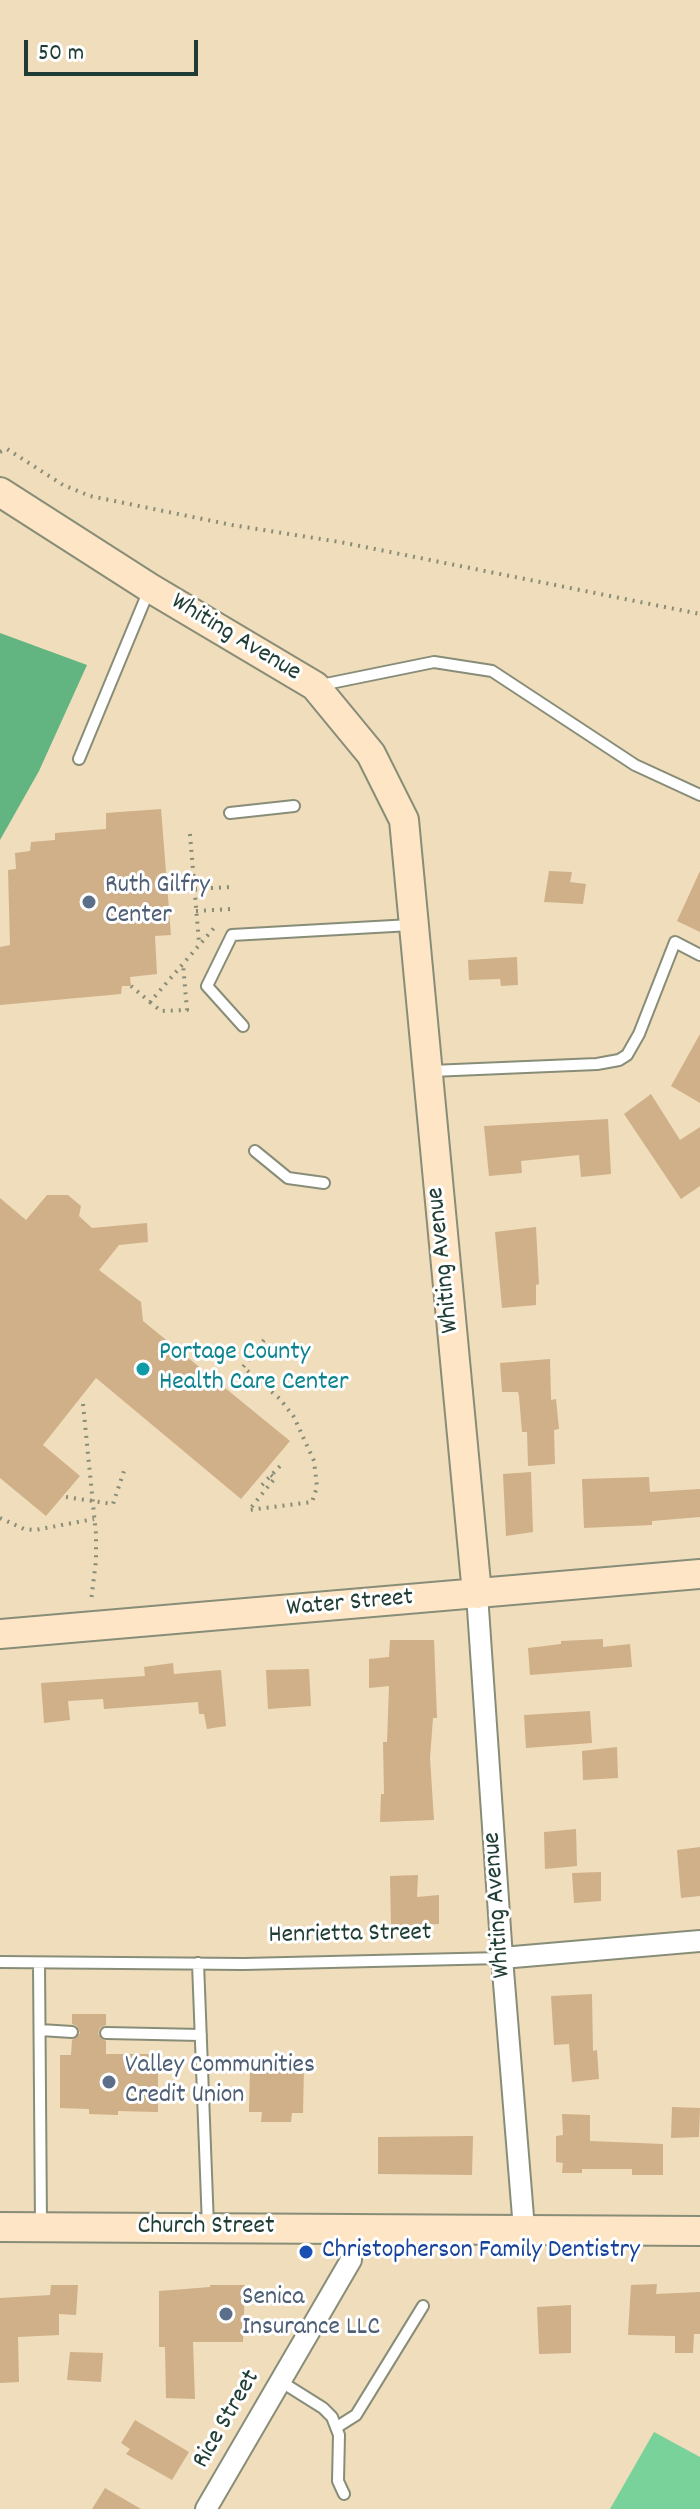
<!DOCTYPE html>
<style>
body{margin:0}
#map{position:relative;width:700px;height:2509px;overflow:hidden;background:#f0ddbc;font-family:Dekko,sans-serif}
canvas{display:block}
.scale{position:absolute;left:24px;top:40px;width:174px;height:36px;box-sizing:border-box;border:4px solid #1f3d34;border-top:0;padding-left:10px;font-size:24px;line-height:28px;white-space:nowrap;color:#1f3d34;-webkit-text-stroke:6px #fff;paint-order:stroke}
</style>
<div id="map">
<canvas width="700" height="2509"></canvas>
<div class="scale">50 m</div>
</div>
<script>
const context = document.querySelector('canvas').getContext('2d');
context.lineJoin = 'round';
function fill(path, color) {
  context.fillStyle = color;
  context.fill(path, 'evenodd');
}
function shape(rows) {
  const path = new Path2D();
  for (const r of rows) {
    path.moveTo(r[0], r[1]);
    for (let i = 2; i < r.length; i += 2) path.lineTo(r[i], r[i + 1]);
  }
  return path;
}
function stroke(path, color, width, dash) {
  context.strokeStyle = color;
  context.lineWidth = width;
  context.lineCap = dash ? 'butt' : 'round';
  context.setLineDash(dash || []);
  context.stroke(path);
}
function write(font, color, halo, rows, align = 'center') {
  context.font = font + ' Dekko,sans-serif';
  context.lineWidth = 6;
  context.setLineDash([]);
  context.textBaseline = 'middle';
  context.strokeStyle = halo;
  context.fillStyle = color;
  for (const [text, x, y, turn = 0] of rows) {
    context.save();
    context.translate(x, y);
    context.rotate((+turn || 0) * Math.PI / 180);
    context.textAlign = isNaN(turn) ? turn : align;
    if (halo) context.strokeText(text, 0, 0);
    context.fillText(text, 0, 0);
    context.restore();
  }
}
fill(shape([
 [654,2432,700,2457,700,2509,610,2509]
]), '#78d299');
fill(shape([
 [0,633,87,665,39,771,0,840]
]), '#62b481');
fill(shape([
 [161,809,171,935,155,936,157,974,130,977,131,986,122,986,121,994,0,1005,0,947,10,945,8,870,16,869,15,853,30,851,31,842,55,840,55,833,106,829,106,813],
 [549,871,572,872,570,882,586,884,583,904,544,902],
 [700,871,700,932,677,921],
 [517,957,518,985,501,986,500,979,469,980,468,960],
 [700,1034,700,1103,671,1086],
 [651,1094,680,1140,700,1127,700,1186,681,1199,624,1114],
 [608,1119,611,1174,581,1177,579,1155,521,1161,522,1173,489,1176,484,1126],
 [47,1195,68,1195,81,1206,79,1216,92,1228,147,1223,148,1242,119,1245,99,1270,141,1302,143,1321,290,1441,241,1499,96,1378,43,1445,80,1476,46,1516,0,1478,0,1198,26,1220],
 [536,1227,539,1284,536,1285,536,1305,502,1308,495,1232],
 [550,1359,551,1400,556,1399,559,1429,554,1430,555,1464,528,1466,527,1432,522,1432,519,1396,518,1392,502,1392,500,1363],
 [531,1472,533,1532,506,1536,503,1474],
 [649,1477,650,1492,700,1489,700,1517,652,1521,652,1525,584,1528,582,1479],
 [603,1639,603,1647,630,1644,632,1667,530,1675,528,1648,561,1644,561,1641],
 [390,1640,434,1640,437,1718,433,1718,430,1758,434,1820,380,1822,381,1794,384,1794,383,1742,387,1742,389,1686,369,1688,369,1659,389,1657],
 [173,1663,174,1674,221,1670,226,1726,207,1729,204,1714,199,1714,198,1702,104,1709,103,1699,68,1701,70,1720,44,1723,41,1683,145,1676,144,1667],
 [309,1669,311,1706,268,1709,266,1670],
 [590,1711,592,1743,526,1748,524,1715],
 [617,1747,618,1778,583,1780,582,1751],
 [576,1829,577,1866,545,1869,544,1832],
 [700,1847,700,1896,681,1898,677,1850],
 [601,1872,601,1901,574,1903,572,1873],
 [418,1875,417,1897,439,1895,439,1924,391,1926,390,1876],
 [592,1994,593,2051,597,2050,599,2079,572,2082,569,2044,554,2045,551,1996],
 [72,2014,106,2014,106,2025,100,2028,98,2034,106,2041,106,2054,158,2054,158,2112,118,2111,118,2115,89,2114,89,2109,60,2108,60,2055,71,2055,72,2040,80,2033,77,2026,72,2024],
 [250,2066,304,2066,303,2113,292,2113,291,2122,261,2122,262,2112,249,2112],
 [672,2107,700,2108,699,2137,671,2138],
 [562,2114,590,2115,590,2141,663,2144,663,2175,632,2175,632,2169,582,2169,582,2173,562,2173,563,2163,556,2162,556,2136,563,2135],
 [473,2136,472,2175,378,2174,378,2137],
 [657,2284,656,2294,700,2292,700,2334,694,2334,693,2353,675,2353,675,2336,628,2335,631,2285],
 [51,2285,78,2285,76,2315,59,2314,59,2335,18,2337,19,2382,0,2383,0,2298,50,2295],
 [210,2285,245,2285,243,2342,193,2342,195,2399,166,2398,165,2347,159,2347,159,2291,210,2287],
 [571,2305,571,2353,539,2354,537,2307],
 [70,2352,103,2353,101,2382,67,2380],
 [135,2420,189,2452,172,2480,126,2454,130,2449,121,2443],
 [105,2488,141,2509,92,2509]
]), '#cfb088');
const lane = shape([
 [321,685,434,662,492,671,635,765,700,795],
 [79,759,149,590],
 [230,813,294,806],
 [243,1026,207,986,232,935,411,925],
 [431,1071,597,1064,619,1060,627,1055,639,1034,675,942,700,955],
 [255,1151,288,1178,324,1183],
 [0,1962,244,1964,502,1958],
 [39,1963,41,2225],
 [198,1963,208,2226],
 [40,2030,72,2032],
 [106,2033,201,2035],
 [280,2381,323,2408,332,2417,339,2435,338,2481,344,2494],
 [337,2427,356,2415,423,2306]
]);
const street = shape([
 [477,1594,502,1958,524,2229],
 [502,1958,700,1941],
 [206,2509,351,2260,351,2228]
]);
const secondary = shape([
 [0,492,150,588,315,686,371,754,404,820,477,1594],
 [0,1634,700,1574],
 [0,2227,700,2231]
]);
stroke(lane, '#888d78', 14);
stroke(street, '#888d78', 24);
stroke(secondary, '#888d78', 32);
stroke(shape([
 [0,452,7,449,63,485,90,496,232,525,340,542,700,614],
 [190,834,199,943],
 [195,889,231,887],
 [196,911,232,909],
 [131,986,150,1002,214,928],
 [150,1002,161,1011,187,1010,183,964],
 [264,1340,243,1367,280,1399,294,1417,314,1461,317,1487,312,1502,249,1510,275,1478,271,1475],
 [83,1404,96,1534,96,1561,91,1601],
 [262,1485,281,1465],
 [66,1497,113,1504,125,1468],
 [0,1518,24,1529,35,1530,94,1519]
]), '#888d78', 4, [2, 6]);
stroke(lane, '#fff', 10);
stroke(street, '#fff', 20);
stroke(secondary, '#fde5c5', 28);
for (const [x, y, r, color] of [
 [89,902,8,"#5c6f8a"],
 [143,1369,8,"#0f9aa8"],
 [109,2082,8,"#5c6f8a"],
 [306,2252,8,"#1a4fb4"],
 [226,2314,8,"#5c6f8a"]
]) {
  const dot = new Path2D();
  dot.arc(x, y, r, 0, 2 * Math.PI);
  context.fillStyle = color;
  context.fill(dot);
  stroke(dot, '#fff', 3);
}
write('26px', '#1f3d34', '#fff', [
 ["Whiting Avenue",235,639,31],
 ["Whiting Avenue",445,1260,-96],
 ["Water Street",350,1605,-5],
 ["Whiting Avenue",499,1905,-94],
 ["Henrietta Street",350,1936,-1],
 ["Church Street",206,2228],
 ["Rice Street",228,2420,-60]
]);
write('26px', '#4e5e75', '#fff', [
 ["Ruth Gilfry",105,887],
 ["Center",105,917],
 ["Valley Communities",125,2067],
 ["Credit Union",125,2097],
 ["Senica",242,2299],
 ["Insurance LLC",242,2329]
], 'left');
write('26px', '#0d838f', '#fff', [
 ["Portage County",159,1354],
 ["Health Care Center",159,1384]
], 'left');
write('26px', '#164399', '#fff', [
 ["Christopherson Family Dentistry",322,2252]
], 'left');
</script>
